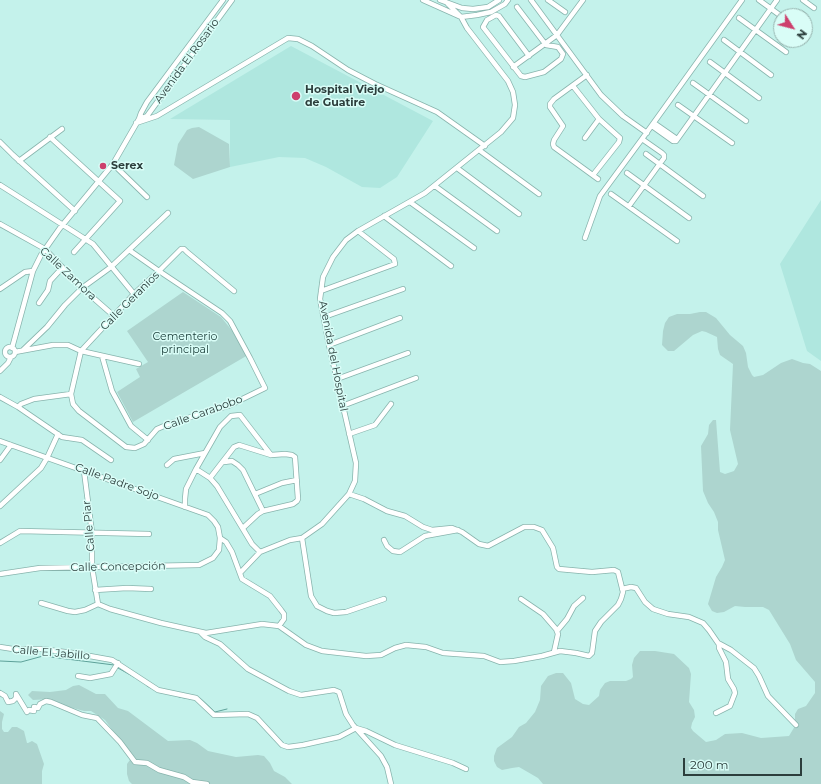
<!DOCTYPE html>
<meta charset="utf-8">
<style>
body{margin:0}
#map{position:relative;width:821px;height:784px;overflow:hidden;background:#c4f2eb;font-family:Montserrat,sans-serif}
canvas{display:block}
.north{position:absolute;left:773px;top:8px;width:40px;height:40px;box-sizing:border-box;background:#d9fdf7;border:1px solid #94b1ac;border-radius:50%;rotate:126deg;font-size:11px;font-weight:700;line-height:16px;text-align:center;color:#2c3e3c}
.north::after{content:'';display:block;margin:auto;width:14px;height:18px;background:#cd406d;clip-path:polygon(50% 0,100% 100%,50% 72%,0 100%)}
.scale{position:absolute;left:683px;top:758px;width:119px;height:18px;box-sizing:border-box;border:2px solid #2c3e3c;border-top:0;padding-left:5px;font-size:12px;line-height:14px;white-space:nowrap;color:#2c3e3c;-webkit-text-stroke:3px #d9fdf7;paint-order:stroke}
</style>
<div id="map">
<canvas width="821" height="784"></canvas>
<div class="north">N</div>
<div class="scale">200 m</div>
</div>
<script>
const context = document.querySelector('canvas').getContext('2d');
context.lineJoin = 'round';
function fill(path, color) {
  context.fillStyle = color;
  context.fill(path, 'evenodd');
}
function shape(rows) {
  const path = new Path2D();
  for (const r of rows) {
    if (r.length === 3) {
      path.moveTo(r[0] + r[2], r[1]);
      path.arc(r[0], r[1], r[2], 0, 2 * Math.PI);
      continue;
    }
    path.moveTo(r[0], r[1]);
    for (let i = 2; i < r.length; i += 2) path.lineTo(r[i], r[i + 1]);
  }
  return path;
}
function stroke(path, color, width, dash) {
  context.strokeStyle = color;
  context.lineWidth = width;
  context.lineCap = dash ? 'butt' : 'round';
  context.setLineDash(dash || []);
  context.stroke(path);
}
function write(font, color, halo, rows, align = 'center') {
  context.font = font + ' Montserrat,sans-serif';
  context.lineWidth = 3;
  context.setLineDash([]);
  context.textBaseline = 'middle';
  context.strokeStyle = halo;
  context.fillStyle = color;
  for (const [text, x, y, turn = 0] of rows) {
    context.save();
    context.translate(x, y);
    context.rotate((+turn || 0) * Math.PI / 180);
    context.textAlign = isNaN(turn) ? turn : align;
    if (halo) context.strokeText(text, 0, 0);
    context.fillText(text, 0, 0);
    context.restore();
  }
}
fill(shape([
 [291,46,433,121,397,177,380,188,362,187,326,167,305,158,279,157,230,167,230,120,170,119],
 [821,200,821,361,807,351,780,264]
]), '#afe7df');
fill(shape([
 [199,127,229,144,230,167,193,179,174,165,178,144,187,130,192,128],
 [183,292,221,317,234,333,248,355,133,422,117,392,140,377,136,369,148,362,127,331],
 [700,312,706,312,716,318,730,335,743,346,746,353,748,367,752,375,754,377,763,375,781,363,792,359,803,363,810,364,821,371,821,784,543,784,538,778,519,767,512,768,502,770,497,767,494,761,494,756,497,748,512,737,519,727,526,723,535,712,540,700,541,686,548,676,556,673,563,673,571,683,575,699,583,704,589,705,599,696,600,690,605,683,610,681,626,681,631,679,633,677,632,665,634,658,640,651,655,651,674,654,689,668,691,674,689,702,694,710,695,717,692,723,691,728,693,731,706,742,716,740,725,734,742,733,761,738,789,736,795,726,795,714,798,709,806,706,815,693,815,682,796,660,790,644,769,610,763,607,745,607,735,606,724,612,717,613,712,611,708,604,716,577,722,567,725,560,718,530,718,522,714,512,708,503,703,491,701,446,708,434,709,425,713,420,716,420,720,472,725,474,734,471,738,464,730,430,733,364,720,355,718,349,717,337,706,332,702,331,693,335,674,351,668,351,662,345,663,331,665,323,669,317,677,314,690,314],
 [79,685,96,694,105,694,118,708,128,711,168,741,190,740,197,743,208,751,236,757,258,755,264,756,270,763,274,771,285,777,292,784,132,784,129,781,127,774,127,764,132,757,105,720,91,711,84,711,69,707,50,699,33,700,28,695,32,691,50,692,66,690,73,686],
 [0,711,4,714,2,722,2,729,4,732,8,732,12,727,17,727,24,731,27,743,28,743,32,741,37,744,44,764,42,771,42,784,0,784]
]), '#add5cf');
stroke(shape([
 [0,661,21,662,43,656,114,665],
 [118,668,134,677],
 [147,686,155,690],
 [179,697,191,699],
 [200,698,215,712,227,709]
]), '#5ea199', 1);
const minor = shape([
 [423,0,461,17,477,15,491,12,505,4,508,0],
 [440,0,462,8,473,9,488,7,499,0],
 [531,0,601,95,623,116,647,133],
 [548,0,565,12],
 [759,0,781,16],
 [803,0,814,8],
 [517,7,546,45,558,47,563,54,561,59,544,72,525,77,521,76,483,27,487,20,496,15,499,16,529,56],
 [739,18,786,52],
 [724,40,771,75],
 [710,62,759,98],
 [513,67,557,35,583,0],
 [587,75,554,99,550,104,550,107,563,126,554,140,553,144,554,147,598,179],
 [693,83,746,121],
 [573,86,599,119,620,138,619,142,593,175],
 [678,105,732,143],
 [139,119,147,116,232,0],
 [136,123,157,116,288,38,298,39,312,46,348,70,375,84,437,112,485,146],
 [654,123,677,139],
 [652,126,673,141,676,141,777,0],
 [50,137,120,201,74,252],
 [585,138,599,119],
 [0,142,13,155,75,211],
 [479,150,539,194],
 [646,154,703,196],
 [19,161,62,129],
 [113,164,147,197],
 [457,168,519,214],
 [627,173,689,218],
 [0,185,93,244,134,294],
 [435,186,497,231],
 [611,194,677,241],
 [410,202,474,248],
 [629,206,664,158,664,155,662,153,642,139],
 [384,216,451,266],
 [0,224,45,249,82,288,114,316],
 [585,238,600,196,642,139,742,0],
 [129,250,159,271,222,313,230,321,250,358,265,388,228,406,171,423,157,429,144,444,135,448,126,447,79,411,73,404,71,394,81,351,134,294,159,271,181,249,184,249,187,252,234,291],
 [0,289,25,272,33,271],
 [321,291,395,264,394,259,358,231],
 [39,303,48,290,50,281,62,268],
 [324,317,403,289],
 [329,345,400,318],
 [10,352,5],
 [12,348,33,271,41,255,60,228,113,164,139,119,141,113,147,102,223,0],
 [23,350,47,327,65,305,82,288,111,267,168,213],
 [15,352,53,345,68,345,81,351,139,364],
 [102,356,112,391,131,426,148,440],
 [0,371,8,363,11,357],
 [337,379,408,353],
 [0,397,18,407,62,437,82,440,111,460],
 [342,406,416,378],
 [18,407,21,404,34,399,71,394],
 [349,434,375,425,391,404],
 [0,441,208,515,214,521,218,527,220,538,219,550,213,558,199,565,40,568,0,574],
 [0,460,11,445],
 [224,462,232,461,238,465,243,470,263,511],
 [167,465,174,459,205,453],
 [196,469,210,478,217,486,252,544,260,552],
 [84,471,92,533,92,567,98,604],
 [210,478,234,447,239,445,271,455,285,454,292,455,295,457,298,499,297,501,293,504,263,511,258,514,243,528],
 [255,494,282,483,297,480],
 [0,506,41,468,47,458,58,434],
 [185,507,185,499,186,489,196,469,220,427,231,416,240,415,271,455],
 [220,538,226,542,232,552,242,579,270,596,281,610,284,614,284,619,279,626],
 [302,538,311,596,317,606,327,611,334,613,346,612,384,599],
 [384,540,387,546,393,551,400,552,425,536,458,530],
 [0,543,20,531,149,534],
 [240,573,260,552,290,540,302,538,322,524,349,494,355,481,356,463,329,345,320,299,323,277,333,257,346,240,358,231,425,193,501,132,513,118,515,105,513,92,508,81,467,28,461,17,447,3],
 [622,589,631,587,636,588,645,602,653,609,668,614,689,617,703,623,709,630,718,643,731,650,754,668,759,676,768,696,796,725],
 [95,590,127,588,151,589],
 [521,599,543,614,556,629,558,634,554,652],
 [41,603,68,611,75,612,85,610,98,604],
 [98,604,110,609,161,623,206,633,262,624,279,626,306,645,322,651,366,656,381,655,395,648,406,645,426,647,443,653,484,656,500,662,514,661,542,656,560,651,576,653,589,656,592,653,595,631,601,622,618,605,621,599,623,592,618,572,614,570,592,572,559,569,557,567,553,548,542,530,534,527,524,527,488,546,479,544,462,532,452,528,432,530,423,527,405,516,387,511,364,499,349,494],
 [557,631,567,619,574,606,583,598],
 [201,633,205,637,220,644,248,669,289,691,301,695,334,690,339,692,346,714,353,725,381,756,387,767,391,784],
 [0,647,13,649,41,649,73,653,112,660,158,690,196,698,214,715,248,714,257,718,282,745,288,747,303,745,339,737,356,728,366,731,395,745,453,763,466,769],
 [78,676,90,678,111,674,118,663],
 [0,693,5,696,8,702,13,701,16,698,16,694,27,712,29,710,34,711,34,707,38,708,40,704,46,701,51,702,82,715,97,718,120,742,135,762,147,763,159,770,184,777,192,782,207,784],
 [716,713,730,706,735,693,734,689,728,679,726,662,719,648,719,644]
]);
stroke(minor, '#88b4ad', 6);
stroke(minor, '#fff', 4.5);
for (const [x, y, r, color] of [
 [296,96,5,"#cd406d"],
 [103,166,4,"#cd406d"]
]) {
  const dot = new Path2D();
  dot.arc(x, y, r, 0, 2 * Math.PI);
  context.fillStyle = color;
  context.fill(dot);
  stroke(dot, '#d9fdf7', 1.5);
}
write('11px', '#2c3e3c', '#d9fdf7', [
 ["Avenida El Rosario",187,61,-54],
 ["Calle Zamora",68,274,43],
 ["Calle Geranios",130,301,-45],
 ["Avenida del Hospital",333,356,79],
 ["Calle Carabobo",203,413,-20],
 ["Calle Padre Sojo",117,482,20],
 ["Calle Piar",89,526,-95],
 ["Calle Concepción",118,567,-1],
 ["Calle El Jabillo",51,653,5]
]);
write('bold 11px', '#2c3e3c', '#d9fdf7', [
 ["Hospital Viejo",305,90],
 ["de Guatire",305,103],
 ["Serex",111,166]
], 'left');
write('11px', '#1b3d39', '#d9fdf7', [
 ["Cementerio",185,337],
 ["principal",185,350]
]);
</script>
